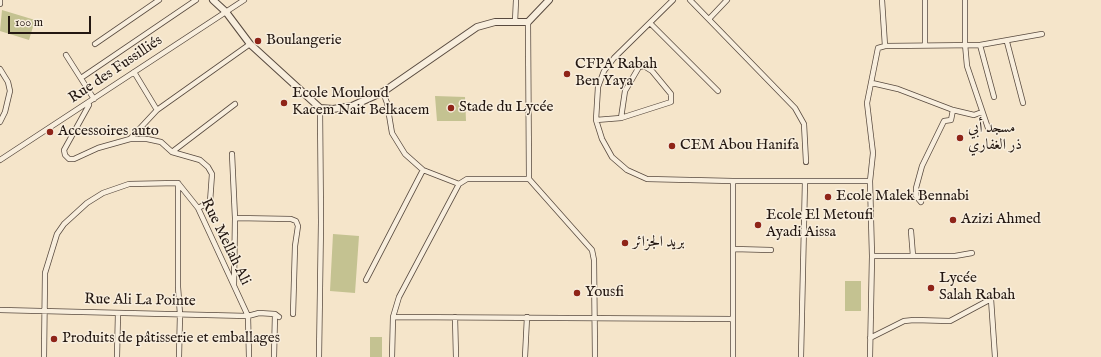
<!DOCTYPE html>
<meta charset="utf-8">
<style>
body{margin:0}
#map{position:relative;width:1101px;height:357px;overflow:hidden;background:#f5e5ca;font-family:"IM FELL English",serif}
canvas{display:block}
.scale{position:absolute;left:8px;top:16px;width:83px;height:18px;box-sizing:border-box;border:2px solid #231711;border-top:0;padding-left:5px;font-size:12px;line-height:14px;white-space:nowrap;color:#231711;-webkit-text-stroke:3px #f8eedd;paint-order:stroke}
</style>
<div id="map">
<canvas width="1101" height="357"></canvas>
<div class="scale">100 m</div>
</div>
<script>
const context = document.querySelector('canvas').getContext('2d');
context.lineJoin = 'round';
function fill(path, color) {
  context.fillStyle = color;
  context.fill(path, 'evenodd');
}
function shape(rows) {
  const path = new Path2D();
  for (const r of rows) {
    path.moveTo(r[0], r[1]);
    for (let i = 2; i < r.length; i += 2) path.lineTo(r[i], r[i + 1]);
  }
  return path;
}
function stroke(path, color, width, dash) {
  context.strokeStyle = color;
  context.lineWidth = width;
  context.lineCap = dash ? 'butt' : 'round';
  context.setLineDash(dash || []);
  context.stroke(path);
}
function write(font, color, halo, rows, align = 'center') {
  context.font = font + ' "IM FELL English",Amiri,serif';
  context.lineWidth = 3;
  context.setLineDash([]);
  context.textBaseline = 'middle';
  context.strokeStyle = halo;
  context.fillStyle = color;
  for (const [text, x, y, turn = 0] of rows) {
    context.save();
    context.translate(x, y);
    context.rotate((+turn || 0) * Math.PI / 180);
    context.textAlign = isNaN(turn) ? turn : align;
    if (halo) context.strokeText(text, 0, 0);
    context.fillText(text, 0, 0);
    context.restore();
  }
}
fill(shape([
 [2,10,35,20,29,40,0,31],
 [435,96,465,97,466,121,437,121],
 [333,234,359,236,355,293,330,291],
 [845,281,861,281,861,311,845,311],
 [370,337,382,337,382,357,370,357]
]), '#c4c291');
const minor = shape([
 [673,0,614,58,604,71,598,87,596,120,602,139,612,157,627,170,647,179,733,181,870,181],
 [690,0,795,108,804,124,806,162],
 [882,0,885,46],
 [925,0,925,45],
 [965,0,965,44,967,66,988,128],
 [0,4,0,0],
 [709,19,727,0],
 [515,22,516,0],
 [528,22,529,179,592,250,594,260,595,357],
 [650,23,718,91],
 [1007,42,1023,103],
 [95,44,159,0],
 [980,45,994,97],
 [66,55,94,99],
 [0,69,8,82,10,91,5,112,0,122],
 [134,72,157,110],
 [81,78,196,0],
 [872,83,898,89,953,110,974,115,982,112],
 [383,92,387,103,392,133,405,154,423,170,459,184],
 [89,105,64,150,65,155,69,159,74,159,98,148,130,139,147,139,161,142,172,152,200,160,208,167,212,174,210,202,198,208],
 [596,120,621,118,671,102,671,94,652,71,644,66,639,67,625,91,621,118],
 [130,139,157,110,250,44],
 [172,152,235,104],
 [232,154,235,218,234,285],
 [0,160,244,0],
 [733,181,733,357],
 [178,183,178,287,180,314,179,357],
 [921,202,916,196,916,188,922,166,944,121,951,120,953,110],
 [235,218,291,219,296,221,298,226,295,246,293,314],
 [911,231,913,256],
 [733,249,771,250],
 [872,256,955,256,972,253],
 [366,280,423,170],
 [0,310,248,316,259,313,275,314,279,317],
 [393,317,733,319],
 [455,317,456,357],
 [870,338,904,321,914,320,950,321,991,299,995,357],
 [44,357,45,273,57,234,64,224,87,203,103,193,129,184,178,183,198,208,248,316,249,357],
 [117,357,118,313],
 [274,357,275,314],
 [319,357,321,222,320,108],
 [392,357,393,317,399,297,459,184,467,179,529,179],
 [525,357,527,317],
 [801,357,805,181],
 [870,357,872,256,870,181,873,153,867,103,878,48,885,46,980,45,1042,34]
]);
const tertiary = shape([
 [213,0,226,12,250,44,320,108,333,109,352,106,383,92,477,27,495,22,528,22,549,0]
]);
stroke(minor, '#584a3f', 6);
stroke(tertiary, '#584a3f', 8);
stroke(minor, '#f8eedd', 4.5);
stroke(tertiary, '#f8eedd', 6);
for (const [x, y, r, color] of [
 [258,41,4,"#8f2418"],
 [567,74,4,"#8f2418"],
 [284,103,4,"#8f2418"],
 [451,108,4,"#8f2418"],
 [50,132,4,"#8f2418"],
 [960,138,4,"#8f2418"],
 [672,146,4,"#8f2418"],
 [828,197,4,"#8f2418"],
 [953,220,4,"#8f2418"],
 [758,225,4,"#8f2418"],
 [625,243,4,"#8f2418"],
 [931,288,4,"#8f2418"],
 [577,293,4,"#8f2418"],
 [54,339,4,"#8f2418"]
]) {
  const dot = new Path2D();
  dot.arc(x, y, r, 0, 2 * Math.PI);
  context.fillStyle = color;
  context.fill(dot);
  stroke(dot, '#f8eedd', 1.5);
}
write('15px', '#231711', '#f8eedd', [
 ["Boulangerie",266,41],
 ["CFPA Rabah",575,65],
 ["Ben Yaya",575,82],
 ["Ecole Mouloud",292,94],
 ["Kacem Nait Belkacem",292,111],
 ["Stade du Lycée",459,108],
 ["مسجد أبي",968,129],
 ["ذر الغفاري",968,146],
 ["Accessoires auto",58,132],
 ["CEM Abou Hanifa",680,146],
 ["Ecole Malek Bennabi",836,197],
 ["Ecole El Metoufi",766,216],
 ["Ayadi Aissa",766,233],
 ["Azizi Ahmed",961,220],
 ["بريد الجزائر",633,243],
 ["Lycée",939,279],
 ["Salah Rabah",939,296],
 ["Yousfi",585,293],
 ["Produits de pâtisserie et emballages",62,339]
], 'left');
write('15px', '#231711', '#f8eedd', [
 ["Rue des Fussilliés",116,70,-34],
 ["Rue Mellah Ali",225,242,64],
 ["Rue Ali La Pointe",140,301,1]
]);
</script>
